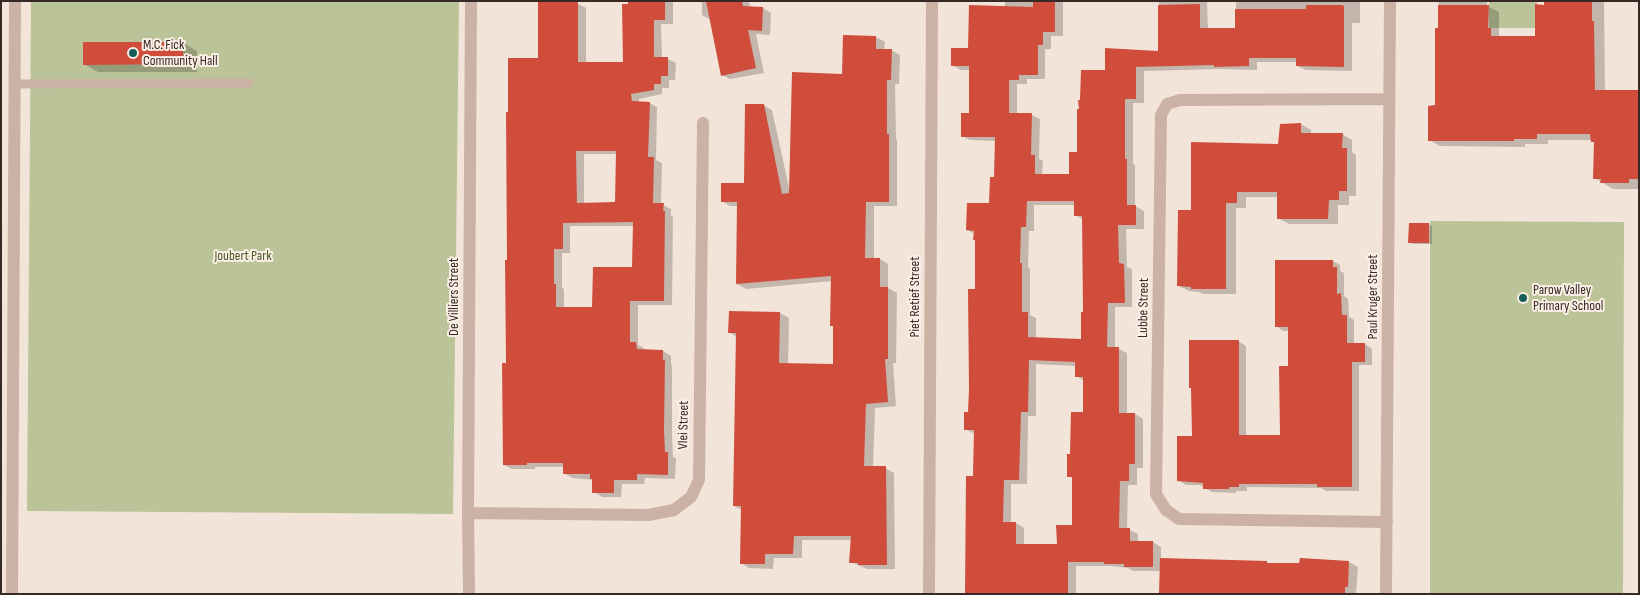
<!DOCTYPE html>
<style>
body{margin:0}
#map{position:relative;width:1640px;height:595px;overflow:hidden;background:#f3e4d9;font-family:"Sofia Sans Condensed",sans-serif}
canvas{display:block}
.frame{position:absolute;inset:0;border:2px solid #372a26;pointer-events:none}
</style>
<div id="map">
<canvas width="1640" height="595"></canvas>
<div class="frame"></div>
</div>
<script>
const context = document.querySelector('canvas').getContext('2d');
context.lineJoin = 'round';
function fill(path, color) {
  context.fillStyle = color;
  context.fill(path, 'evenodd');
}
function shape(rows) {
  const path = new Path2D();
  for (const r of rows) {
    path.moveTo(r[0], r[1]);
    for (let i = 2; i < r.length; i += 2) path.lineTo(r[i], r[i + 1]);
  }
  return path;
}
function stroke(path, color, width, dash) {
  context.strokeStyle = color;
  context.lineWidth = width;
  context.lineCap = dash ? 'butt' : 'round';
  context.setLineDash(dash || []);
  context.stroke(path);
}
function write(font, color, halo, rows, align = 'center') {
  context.font = font + ' "Sofia Sans Condensed",sans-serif';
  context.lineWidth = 4;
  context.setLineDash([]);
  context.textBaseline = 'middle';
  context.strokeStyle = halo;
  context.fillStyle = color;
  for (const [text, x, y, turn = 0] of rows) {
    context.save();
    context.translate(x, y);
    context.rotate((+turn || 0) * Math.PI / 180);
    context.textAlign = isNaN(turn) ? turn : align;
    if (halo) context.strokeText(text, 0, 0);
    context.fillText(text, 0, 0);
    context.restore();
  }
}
fill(shape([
 [31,1,459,1,453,514,27,511],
 [1489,1,1537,1,1537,28,1489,28],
 [1430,221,1624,222,1623,594,1430,594]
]), '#bac498');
fill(shape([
 [629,1,673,1,673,24,661,24,662,59,668,59,676,63,675,80,669,80,669,88,662,88,662,94,639,99,639,103,649,103,657,107,656,160,662,163,661,204,671,209,671,216,673,217,672,305,638,305,638,345,644,348,644,351,663,351,671,356,671,364,672,365,672,436,673,457,676,458,675,479,645,478,644,484,622,484,621,497,602,497,594,492,594,480,572,478,564,473,564,467,535,467,535,469,512,469,504,465,507,364,510,113,539,60,578,4,586,8,586,64,624,63],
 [584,154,617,154,616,204,584,204],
 [570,226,634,226,633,268,594,308,564,308,564,289,562,288,562,253,570,253],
 [702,1,749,1,750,8,763,8,771,13,770,35,756,34,764,73,730,79,722,75,711,20,702,15],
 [1005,1,1063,1,1063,36,1051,36,1051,49,1045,49,1045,79,1027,79,1027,84,1017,84,1017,114,1032,115,1040,119,1039,159,1043,161,1042,175,1070,176,1106,71,1160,52,1159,1,1207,1,1208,30,1236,30,1236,1,1360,1,1360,23,1352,23,1352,71,1306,70,1297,66,1297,62,1257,62,1257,70,1221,69,1144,71,1144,103,1133,103,1133,164,1135,165,1135,206,1144,211,1144,229,1126,229,1127,267,1132,269,1132,307,1115,307,1115,349,1119,349,1127,353,1127,414,1135,414,1143,419,1143,468,1137,468,1137,485,1128,485,1127,529,1138,534,1138,542,1153,542,1161,547,1161,560,1266,562,1270,565,1349,562,1358,567,1356,594,1160,594,1161,571,1133,571,1128,568,1111,566,1076,566,1076,594,967,594,975,434,965,429,969,413,976,291,976,240,975,234,967,230,990,205,995,179,996,141,970,140,962,136,970,114,970,70,961,70,952,65,969,49,1005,8],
 [1034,205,1075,205,1075,215,1084,220,1085,313,1082,340,1036,339,1036,318,1030,315,1030,269,1028,267,1029,231,1034,231],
 [1036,364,1076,366,1076,376,1085,381,1084,413,1071,455,1068,476,1074,479,1074,526,1058,545,1024,546,1024,528,1016,523,1011,523,1011,484,1027,484,1028,416,1036,416],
 [1439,1,1487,1,1487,6,1499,12,1499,35,1501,37,1537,37,1545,1,1604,1,1605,91,1639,91,1639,189,1613,189,1595,178,1595,143,1592,140,1548,140,1548,144,1525,144,1525,147,1440,146,1429,140,1436,107],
 [876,37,885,42,884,50,891,50,900,55,899,84,895,84,896,139,897,140,897,206,874,206,874,259,880,259,888,264,888,288,897,293,896,363,893,363,896,406,875,408,873,467,885,468,894,473,895,569,867,569,851,562,852,540,802,540,802,558,774,558,773,569,749,568,741,563,742,510,734,506,737,337,729,332,780,313,789,318,788,365,834,366,832,281,746,289,737,284,738,206,730,206,722,201,745,184,763,105,772,110,790,192,843,75],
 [183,43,197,51,197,72,98,72,84,64],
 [1301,124,1311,130,1311,134,1342,134,1352,140,1352,152,1356,155,1356,196,1349,196,1349,205,1338,205,1338,224,1289,224,1278,218,1278,197,1246,197,1246,208,1236,208,1236,294,1203,294,1199,292,1189,291,1179,286,1193,211,1279,145],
 [1428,224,1432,226,1432,244,1413,244,1410,242],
 [1333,261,1340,265,1340,271,1344,273,1344,296,1348,299,1349,317,1354,320,1354,345,1365,344,1372,349,1372,365,1359,365,1359,491,1326,491,1321,488,1247,487,1247,491,1236,491,1236,493,1212,492,1200,485,1186,485,1178,480,1193,437,1238,341,1246,346,1246,436,1281,436,1289,367,1289,331,1283,331,1276,326]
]), '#0003');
fill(shape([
 [538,1,578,1,578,62,623,62,622,4,628,4,628,1,665,1,665,20,654,20,654,57,668,57,668,76,661,76,661,84,654,84,654,90,631,94,632,101,650,102,648,157,654,157,653,203,664,203,663,211,665,211,664,301,630,301,630,342,636,342,637,349,663,350,663,360,665,360,664,431,665,452,668,452,668,475,637,474,637,480,614,480,614,493,592,493,592,479,590,479,590,474,563,474,563,463,527,463,527,465,503,465,502,363,506,363,505,260,507,260,506,112,508,112,508,58,538,58],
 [576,151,616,151,615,202,577,203],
 [633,222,632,267,593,267,592,307,556,307,556,284,554,284,554,249,563,249,563,223],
 [706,1,742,1,743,6,763,7,762,31,748,30,756,68,721,76],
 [1033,1,1055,1,1055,32,1043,32,1043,45,1038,45,1038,75,1019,75,1019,80,1009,80,1009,113,1032,113,1031,155,1035,155,1035,174,1069,174,1069,152,1077,152,1077,109,1079,109,1078,100,1080,100,1081,70,1105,70,1105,48,1158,51,1158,5,1200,4,1200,28,1235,28,1235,9,1306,9,1306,5,1342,5,1344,6,1344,67,1296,66,1296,58,1249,58,1249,66,1214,67,1214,65,1136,67,1136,99,1125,99,1125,159,1127,159,1127,205,1136,205,1136,225,1118,225,1119,263,1124,264,1125,303,1108,303,1107,347,1119,347,1119,413,1135,413,1135,464,1129,464,1129,481,1120,481,1119,528,1130,528,1130,541,1153,541,1153,567,1124,567,1124,564,1104,564,1104,562,1068,562,1068,594,965,594,966,476,973,476,974,430,964,430,964,412,968,412,969,389,968,289,975,289,975,240,973,240,974,231,966,230,967,203,989,203,990,177,994,177,995,137,961,137,961,113,969,113,969,66,951,66,951,48,968,48,969,5,1033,7],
 [1027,201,1074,201,1074,216,1082,216,1083,312,1081,312,1081,339,1028,337,1028,312,1022,312,1022,263,1020,263,1021,227,1026,227],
 [1029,360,1075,362,1075,377,1083,377,1083,412,1071,412,1070,454,1067,454,1067,477,1072,477,1072,525,1056,525,1057,544,1016,544,1016,522,1003,522,1004,480,1019,480,1021,412,1028,412],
 [1544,1,1592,1,1592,21,1594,21,1595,90,1639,90,1639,179,1629,179,1629,183,1600,183,1601,179,1593,179,1594,142,1591,142,1590,134,1537,134,1537,139,1514,139,1514,141,1428,141,1428,106,1435,105,1435,28,1438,28,1438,5,1489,5,1488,28,1491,28,1491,36,1535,36,1535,4,1544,5],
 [843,35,876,36,876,49,892,49,891,80,887,80,887,134,889,134,889,202,866,202,865,258,880,258,880,287,888,287,888,359,885,359,888,402,866,404,864,466,886,466,887,565,858,565,858,563,849,563,851,536,794,536,793,554,765,554,765,564,740,564,741,506,733,506,736,333,728,333,729,311,780,312,779,363,833,364,833,326,830,326,831,276,736,284,737,202,721,202,721,183,744,183,745,104,764,104,782,194,789,193,792,72,842,74],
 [83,42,183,42,183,64,83,65],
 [1301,123,1301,133,1343,133,1342,148,1347,148,1347,191,1339,191,1339,200,1329,200,1328,219,1277,219,1277,192,1237,192,1237,203,1226,203,1226,289,1191,289,1191,287,1177,286,1178,210,1191,210,1191,142,1278,144,1280,124],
 [1409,223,1429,223,1429,243,1408,243],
 [1275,260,1333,260,1333,267,1337,267,1337,294,1341,293,1342,315,1347,315,1347,343,1365,343,1365,362,1352,362,1352,487,1317,487,1317,484,1239,484,1239,487,1229,487,1229,489,1203,489,1203,483,1177,481,1177,436,1192,436,1191,388,1189,388,1189,340,1239,340,1239,435,1280,435,1279,366,1288,366,1288,327,1275,327],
 [1160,558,1267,561,1267,563,1299,563,1300,558,1349,561,1348,587,1345,587,1345,594,1159,594]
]), '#d04d3b');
stroke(shape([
 [15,84,249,83]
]), '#ccb2a4', 9);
stroke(shape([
 [468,513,648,515,674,510,691,497,699,480,703,123],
 [1387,522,1179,519,1166,510,1156,494,1161,115,1167,104,1180,100,1389,99],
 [12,594,15,1],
 [469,594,468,513,471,1],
 [929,594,932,1],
 [1386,594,1390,1]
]), '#ccb2a4', 12);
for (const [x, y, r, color] of [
 [133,53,5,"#185c59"],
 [1523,298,5,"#185c59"]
]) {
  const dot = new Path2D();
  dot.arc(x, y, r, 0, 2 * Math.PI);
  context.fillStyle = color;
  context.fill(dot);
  stroke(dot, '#fbefe6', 2);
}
write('14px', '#372a26', '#fbefe6', [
 ["M.C. Fick",143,45],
 ["Community Hall",143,61],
 ["Parow Valley",1533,290],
 ["Primary School",1533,306]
], 'left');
write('14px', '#4c5828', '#fbefe6', [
 ["Joubert Park",243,256]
]);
write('14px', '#372a26', '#fbefe6', [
 ["De Villiers Street",454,297,-90],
 ["Piet Retief Street",915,297,-90],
 ["Paul Kruger Street",1373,297,-90],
 ["Lubbe Street",1144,308,-89],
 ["Vlei Street",684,425,-89]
]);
</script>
